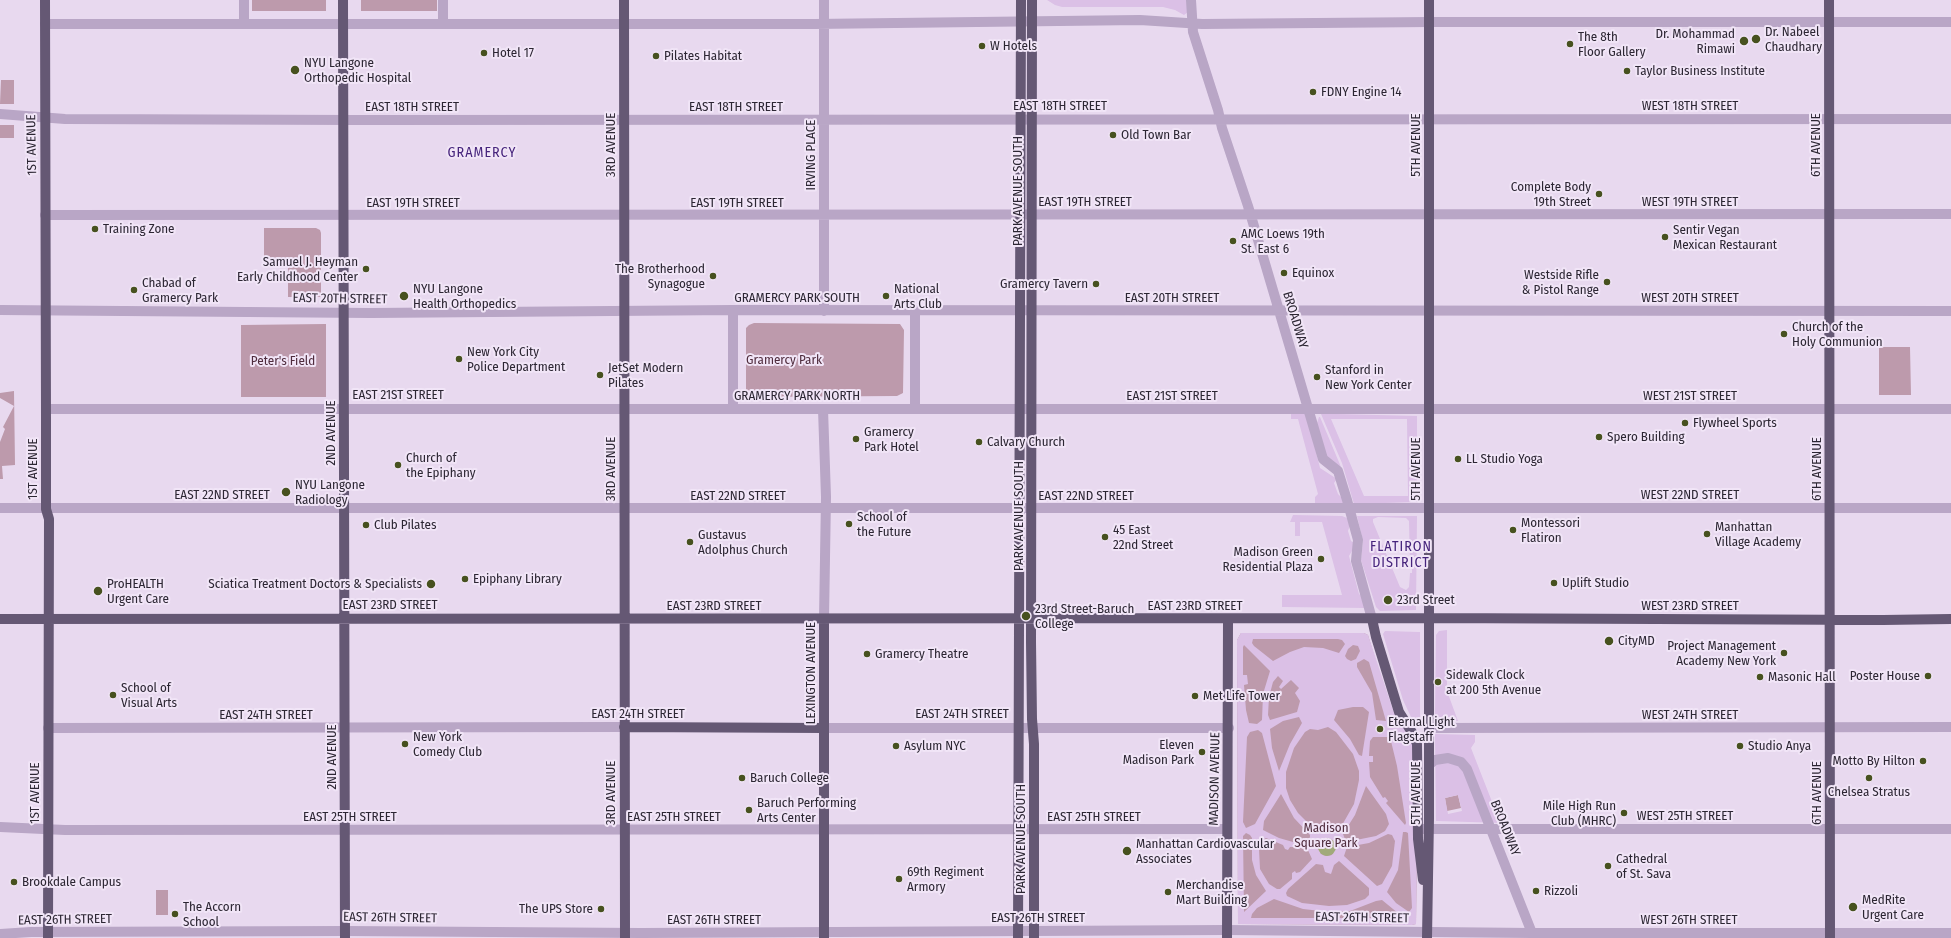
<!DOCTYPE html>
<style>
body{margin:0}
canvas{display:block;background:#e8d9ef}
</style>
<canvas width="1951" height="938"></canvas>
<script>
const context = document.querySelector('canvas').getContext('2d');
context.lineJoin = 'round';
function fill(path, color) {
  context.fillStyle = color;
  context.fill(path, 'evenodd');
}
function shape(rows) {
  const path = new Path2D();
  for (const r of rows) {
    if (r.length === 3) {
      path.moveTo(r[0] + r[2], r[1]);
      path.arc(r[0], r[1], r[2], 0, 2 * Math.PI);
      continue;
    }
    path.moveTo(r[0], r[1]);
    for (let i = 2; i < r.length; i += 2) path.lineTo(r[i], r[i + 1]);
  }
  return path;
}
function stroke(path, color, width, dash) {
  context.strokeStyle = color;
  context.lineWidth = width;
  context.lineCap = dash ? 'butt' : 'round';
  context.setLineDash(dash || []);
  context.stroke(path);
}
function write(font, color, halo, rows, align = 'center') {
  context.font = font + ' "Fira Sans Condensed",sans-serif';
  context.lineWidth = 4;
  context.setLineDash([]);
  context.textBaseline = 'middle';
  context.strokeStyle = halo;
  context.fillStyle = color;
  for (const [text, x, y, turn = 0] of rows) {
    context.save();
    context.translate(x, y);
    context.rotate((+turn || 0) * Math.PI / 180);
    context.textAlign = isNaN(turn) ? turn : align;
    if (halo) context.strokeText(text, 0, 0);
    context.fillText(text, 0, 0);
    context.restore();
  }
}
fill(shape([
 [252,0,326,0,326,11,252,11],
 [361,0,437,0,437,11,361,11],
 [1,80,14,80,14,104,0,104],
 [0,125,14,125,14,138,0,138],
 [264,228,316,228,320,230,321,233,321,297,288,297,288,263,264,263],
 [754,323,900,324,904,330,903,393,897,396,749,397,746,390,746,328,749,325],
 [326,324,326,397,241,397,241,325],
 [1879,347,1910,347,1911,395,1879,395],
 [14,391,15,465,2,466,3,479,0,479,0,442,5,429,3,427,14,406,0,398,0,393],
 [1241,633,1364,633,1368,635,1399,737,1410,792,1417,849,1416,924,1412,925,1238,924,1237,640],
 [1458,795,1461,808,1447,811,1445,798],
 [156,890,168,890,168,915,156,915]
]), '#bd9aac');
fill(shape([
 [1047,0,1188,0,1188,12,1184,15,1175,10,1163,7,1062,7,1055,5],
 [1306,412,1320,468,1337,479,1334,483,1338,494,1342,498,1345,505,1315,504,1315,497,1318,494,1298,419,1291,419,1291,413],
 [1334,412,1337,414,1417,416,1417,502,1354,504,1342,463,1321,414],
 [1331,419,1407,419,1408,496,1364,496],
 [1319,417,1320,417,1341,467,1326,458,1317,423],
 [1293,515,1342,516,1347,518,1350,525,1348,531,1351,541,1356,544,1349,556,1359,594,1364,598,1366,608,1282,607,1282,595,1342,595,1322,522,1300,522,1300,536,1295,536,1295,522,1290,522],
 [1357,516,1417,516,1416,610,1380,611,1376,607,1361,560,1363,541],
 [1378,517,1406,518,1409,521,1410,568,1412,568,1412,573,1410,573,1409,587,1406,590,1400,587,1373,522,1373,519],
 [1447,630,1447,691,1458,721,1439,721,1435,717,1436,635,1439,631],
 [1385,631,1420,632,1420,720,1418,722,1415,722,1411,717,1403,700,1383,634],
 [1241,633,1364,633,1368,635,1393,710,1413,744,1413,809,1417,849,1416,924,1412,925,1238,924,1237,640],
 [1253,639,1338,639,1342,640,1345,644,1339,653,1323,648,1304,647,1290,652,1273,661,1254,646,1252,643],
 [1244,645,1270,671,1263,694,1262,720,1257,724,1249,723,1246,710,1244,685,1248,684,1247,675,1243,675,1243,647],
 [1353,645,1358,646,1360,651,1356,659,1351,661,1347,659,1345,656,1348,649],
 [1364,659,1369,662,1386,721,1376,720,1372,693,1357,667,1357,663],
 [1278,676,1283,681,1279,687,1281,689,1291,680,1299,688,1295,693,1300,701,1297,712,1270,720,1268,715,1269,697,1273,682],
 [1353,707,1363,707,1369,712,1362,756,1359,755,1350,739,1334,720,1338,710],
 [1299,717,1302,723,1290,744,1279,771,1272,748,1270,729,1283,721],
 [1328,727,1336,732,1353,754,1359,771,1359,780,1354,804,1341,827,1338,829,1325,828,1314,829,1298,813,1290,800,1286,788,1286,772,1294,748,1305,732,1310,729,1318,730],
 [1258,730,1262,733,1276,786,1255,824,1246,828,1243,822,1247,737,1250,732],
 [1373,737,1390,737,1397,766,1406,823,1405,825,1386,803,1388,801,1385,797,1383,798,1370,777,1369,762,1373,762,1373,756,1369,756,1370,741],
 [1366,786,1386,814,1389,824,1385,831,1376,836,1346,842,1343,834,1355,815],
 [1281,794,1294,818,1310,835,1310,837,1307,842,1293,842,1279,838,1263,830,1264,821],
 [1403,832,1406,832,1408,833,1412,908,1409,912,1396,903,1387,892,1398,870],
 [1246,833,1250,835,1252,838,1252,860,1256,875,1266,891,1244,912,1243,836],
 [1388,834,1392,835,1395,841,1392,866,1382,884,1377,886,1344,856,1347,847,1369,843],
 [1266,838,1283,845,1285,849,1288,850,1290,847,1293,847,1307,848,1312,859,1300,872,1296,873,1295,871,1292,873,1292,879,1280,889,1277,889,1269,884,1260,869,1259,849,1262,840],
 [1327,838,1334,841,1336,846,1332,855,1326,856,1321,854,1318,848,1318,845],
 [1339,861,1369,888,1369,895,1365,899,1347,905,1329,906,1302,903,1287,896,1286,893,1288,889,1316,864,1323,865,1325,872,1331,874,1334,865],
 [1274,899,1303,909,1330,912,1350,911,1376,901,1382,900,1404,918,1251,918,1252,914,1257,908],
 [1435,734,1475,735,1475,742,1471,748,1498,817,1501,817,1504,823,1436,821],
 [1458,795,1462,811,1448,814,1445,798]
]), '#dbc0e6');
fill(shape([
 [1327,847,9]
]), '#a1aa7a');
stroke(shape([
 [443,0,443,23],
 [1191,0,1193,32,1218,110,1222,128,1248,206,1323,459,1338,471,1347,500,1358,540,1356,561,1372,619],
 [244,23,244,0],
 [45,24,814,24,1140,20,1202,24,1430,22,1951,22],
 [0,114,65,119,358,120,1951,119],
 [45,215,1951,214],
 [0,310,371,313,733,310,1951,311],
 [733,310,733,409],
 [824,311,824,0],
 [915,311,915,409],
 [46,409,1951,409],
 [823,409,826,497,824,619],
 [0,508,1951,508],
 [48,728,624,727],
 [824,728,1229,728],
 [1429,728,1951,727],
 [1429,765,1435,760,1448,758,1461,762,1467,769,1534,938],
 [0,827,65,830,1227,829],
 [1418,829,1951,829],
 [0,934,31,932,345,931,641,933,1227,930,1532,933,1951,933]
]), '#b9a6c6', 10);
stroke(shape([
 [45,0,46,417,46,509,49,519,48,938],
 [343,0,345,938],
 [624,0,625,938],
 [1032,0,1031,642,1032,719,1034,744,1034,938],
 [1829,0,1830,938],
 [0,619,1429,618,1883,620,1951,619],
 [824,619,824,938],
 [1372,619,1376,637,1399,712,1413,734,1417,744,1418,839,1423,880],
 [624,727,824,728],
 [1018,938,1021,0],
 [1227,938,1228,619],
 [1427,938,1429,818,1429,0]
]), '#655874', 10);
for (const [x, y, r, color] of [
 [1756,39,5,"#47511f"],
 [1744,41,5,"#47511f"],
 [1570,44,4,"#47511f"],
 [982,46,4,"#47511f"],
 [484,53,4,"#47511f"],
 [656,56,4,"#47511f"],
 [295,70,5,"#47511f"],
 [1627,71,4,"#47511f"],
 [1313,92,4,"#47511f"],
 [1113,135,4,"#47511f"],
 [1599,194,4,"#47511f"],
 [95,229,4,"#47511f"],
 [1665,237,4,"#47511f"],
 [1233,241,4,"#47511f"],
 [366,269,4,"#47511f"],
 [1284,273,4,"#47511f"],
 [713,276,4,"#47511f"],
 [1607,282,4,"#47511f"],
 [1096,284,4,"#47511f"],
 [134,290,4,"#47511f"],
 [404,296,5,"#47511f"],
 [886,296,4,"#47511f"],
 [1784,334,4,"#47511f"],
 [459,359,4,"#47511f"],
 [600,375,4,"#47511f"],
 [1317,377,4,"#47511f"],
 [1685,423,4,"#47511f"],
 [1599,437,4,"#47511f"],
 [856,439,4,"#47511f"],
 [979,442,4,"#47511f"],
 [1458,459,4,"#47511f"],
 [398,465,4,"#47511f"],
 [286,492,5,"#47511f"],
 [849,524,4,"#47511f"],
 [366,525,4,"#47511f"],
 [1513,530,4,"#47511f"],
 [1707,534,4,"#47511f"],
 [1105,537,4,"#47511f"],
 [690,542,4,"#47511f"],
 [1321,559,4,"#47511f"],
 [465,579,4,"#47511f"],
 [1554,583,4,"#47511f"],
 [431,584,5,"#47511f"],
 [98,591,5,"#47511f"],
 [1388,600,5,"#47511f"],
 [1026,616,5,"#47511f"],
 [1609,641,5,"#47511f"],
 [1784,653,4,"#47511f"],
 [867,654,4,"#47511f"],
 [1928,676,4,"#47511f"],
 [1760,677,4,"#47511f"],
 [1438,682,4,"#47511f"],
 [113,695,4,"#47511f"],
 [1195,696,4,"#47511f"],
 [1380,729,4,"#47511f"],
 [405,744,4,"#47511f"],
 [896,746,4,"#47511f"],
 [1740,746,4,"#47511f"],
 [1202,752,4,"#47511f"],
 [1923,761,4,"#47511f"],
 [742,778,4,"#47511f"],
 [1869,778,4,"#47511f"],
 [749,810,4,"#47511f"],
 [1624,813,4,"#47511f"],
 [1127,851,5,"#47511f"],
 [1608,866,4,"#47511f"],
 [899,879,4,"#47511f"],
 [14,882,4,"#47511f"],
 [1536,891,4,"#47511f"],
 [1168,892,4,"#47511f"],
 [1853,907,5,"#47511f"],
 [601,909,4,"#47511f"],
 [175,914,4,"#47511f"]
]) {
  const dot = new Path2D();
  dot.arc(x, y, r, 0, 2 * Math.PI);
  context.fillStyle = color;
  context.fill(dot);
  stroke(dot, '#f1e5f7', 1.5);
}
write('13px', '#2c2633', '#f1e5f7', [
 ["Dr. Nabeel",1765,32],
 ["Chaudhary",1765,47],
 ["Dr. Mohammad",1735,34,"right"],
 ["Rimawi",1735,49,"right"],
 ["The 8th",1578,37],
 ["Floor Gallery",1578,52],
 ["W Hotels",990,46],
 ["Hotel 17",492,53],
 ["Pilates Habitat",664,56],
 ["NYU Langone",304,63],
 ["Orthopedic Hospital",304,78],
 ["Taylor Business Institute",1635,71],
 ["FDNY Engine 14",1321,92],
 ["Old Town Bar",1121,135],
 ["Complete Body",1591,187,"right"],
 ["19th Street",1591,202,"right"],
 ["Training Zone",103,229],
 ["Sentir Vegan",1673,230],
 ["Mexican Restaurant",1673,245],
 ["AMC Loews 19th",1241,234],
 ["St. East 6",1241,249],
 ["Samuel J. Heyman",358,262,"right"],
 ["Early Childhood Center",358,277,"right"],
 ["The Brotherhood",705,269,"right"],
 ["Synagogue",705,284,"right"],
 ["Equinox",1292,273],
 ["Westside Rifle",1599,275,"right"],
 ["& Pistol Range",1599,290,"right"],
 ["Chabad of",142,283],
 ["Gramercy Park",142,298],
 ["Gramercy Tavern",1088,284,"right"],
 ["NYU Langone",413,289],
 ["Health Orthopedics",413,304],
 ["National",894,289],
 ["Arts Club",894,304],
 ["Church of the",1792,327],
 ["Holy Communion",1792,342],
 ["New York City",467,352],
 ["Police Department",467,367],
 ["JetSet Modern",608,368],
 ["Pilates",608,383],
 ["Stanford in",1325,370],
 ["New York Center",1325,385],
 ["Flywheel Sports",1693,423],
 ["Gramercy",864,432],
 ["Park Hotel",864,447],
 ["Spero Building",1607,437],
 ["Calvary Church",987,442],
 ["Church of",406,458],
 ["the Epiphany",406,473],
 ["LL Studio Yoga",1466,459],
 ["NYU Langone",295,485],
 ["Radiology",295,500],
 ["School of",857,517],
 ["the Future",857,532],
 ["Montessori",1521,523],
 ["Flatiron",1521,538],
 ["Club Pilates",374,525],
 ["Manhattan",1715,527],
 ["Village Academy",1715,542],
 ["45 East",1113,530],
 ["22nd Street",1113,545],
 ["Gustavus",698,535],
 ["Adolphus Church",698,550],
 ["Madison Green",1313,552,"right"],
 ["Residential Plaza",1313,567,"right"],
 ["Epiphany Library",473,579],
 ["Uplift Studio",1562,583],
 ["ProHEALTH",107,584],
 ["Urgent Care",107,599],
 ["Sciatica Treatment Doctors & Specialists",422,584,"right"],
 ["23rd Street",1397,600],
 ["23rd Street-Baruch",1035,609],
 ["College",1035,624],
 ["CityMD",1618,641],
 ["Project Management",1776,646,"right"],
 ["Academy New York",1776,661,"right"],
 ["Gramercy Theatre",875,654],
 ["Sidewalk Clock",1446,675],
 ["at 200 5th Avenue",1446,690],
 ["Poster House",1920,676,"right"],
 ["Masonic Hall",1768,677],
 ["School of",121,688],
 ["Visual Arts",121,703],
 ["Met Life Tower",1203,696],
 ["Eternal Light",1388,722],
 ["Flagstaff",1388,737],
 ["New York",413,737],
 ["Comedy Club",413,752],
 ["Eleven",1194,745,"right"],
 ["Madison Park",1194,760,"right"],
 ["Asylum NYC",904,746],
 ["Studio Anya",1748,746],
 ["Motto By Hilton",1915,761,"right"],
 ["Baruch College",750,778],
 ["Chelsea Stratus",1869,792,"center"],
 ["Baruch Performing",757,803],
 ["Arts Center",757,818],
 ["Mile High Run",1616,806,"right"],
 ["Club (MHRC)",1616,821,"right"],
 ["Manhattan Cardiovascular",1136,844],
 ["Associates",1136,859],
 ["Cathedral",1616,859],
 ["of St. Sava",1616,874],
 ["69th Regiment",907,872],
 ["Armory",907,887],
 ["Brookdale Campus",22,882],
 ["Merchandise",1176,885],
 ["Mart Building",1176,900],
 ["Rizzoli",1544,891],
 ["MedRite",1862,900],
 ["Urgent Care",1862,915],
 ["The Accorn",183,907],
 ["School",183,922],
 ["The UPS Store",593,909,"right"]
], 'left');
write('13px', '#2c2633', '#f1e5f7', [
 ["EAST 18TH STREET",1060,106],
 ["WEST 18TH STREET",1690,106],
 ["EAST 18TH STREET",412,107],
 ["EAST 18TH STREET",736,107],
 ["1ST AVENUE",32,145,-91],
 ["3RD AVENUE",611,145,-90],
 ["5TH AVENUE",1416,145,-90],
 ["6TH AVENUE",1816,145,-90],
 ["IRVING PLACE",811,155,-90],
 ["PARK AVENUE SOUTH",1018,191,-90],
 ["EAST 19TH STREET",1085,202],
 ["WEST 19TH STREET",1690,202],
 ["EAST 19TH STREET",413,203],
 ["EAST 19TH STREET",737,203],
 ["GRAMERCY PARK SOUTH",797,298],
 ["EAST 20TH STREET",1172,298],
 ["WEST 20TH STREET",1690,298],
 ["EAST 20TH STREET",340,299,1],
 ["BROADWAY",1295,320,73],
 ["EAST 21ST STREET",398,395],
 ["GRAMERCY PARK NORTH",797,396],
 ["EAST 21ST STREET",1172,396],
 ["WEST 21ST STREET",1690,396],
 ["2ND AVENUE",331,433,-90],
 ["1ST AVENUE",33,469,-90],
 ["3RD AVENUE",611,469,-90],
 ["5TH AVENUE",1416,469,-90],
 ["6TH AVENUE",1817,469,-90],
 ["EAST 22ND STREET",222,495],
 ["WEST 22ND STREET",1690,495],
 ["EAST 22ND STREET",738,496],
 ["EAST 22ND STREET",1086,496],
 ["PARK AVENUE SOUTH",1019,516,-90],
 ["EAST 23RD STREET",390,605],
 ["EAST 23RD STREET",714,606],
 ["EAST 23RD STREET",1195,606],
 ["WEST 23RD STREET",1690,606],
 ["LEXINGTON AVENUE",811,673,-90],
 ["EAST 24TH STREET",638,714],
 ["EAST 24TH STREET",962,714],
 ["EAST 24TH STREET",266,715],
 ["WEST 24TH STREET",1690,715],
 ["2ND AVENUE",332,757,-90],
 ["MADISON AVENUE",1215,779,-89],
 ["1ST AVENUE",35,793,-90],
 ["3RD AVENUE",611,793,-90],
 ["5TH AVENUE",1416,793,-90],
 ["6TH AVENUE",1817,793,-90],
 ["WEST 25TH STREET",1685,816],
 ["EAST 25TH STREET",350,817],
 ["EAST 25TH STREET",674,817],
 ["EAST 25TH STREET",1094,817],
 ["BROADWAY",1505,828,68],
 ["PARK AVENUE SOUTH",1021,839,-90],
 ["EAST 26TH STREET",390,918,1],
 ["EAST 26TH STREET",1038,918],
 ["EAST 26TH STREET",1362,918,1],
 ["EAST 26TH STREET",65,920,-1],
 ["EAST 26TH STREET",714,920],
 ["WEST 26TH STREET",1689,920]
]);
write('13px', '#4f2c3d', '#f1e5f7', [
 ["Gramercy Park",784,360],
 ["Peter's Field",283,361],
 ["Madison",1326,828],
 ["Square Park",1326,843]
]);
context.letterSpacing = '1px';
write('14px', '#46247c', '#f1e5f7', [
 ["GRAMERCY",482,153],
 ["FLATIRON",1401,547],
 ["DISTRICT",1401,563]
]);
context.letterSpacing = '0px';
</script>
